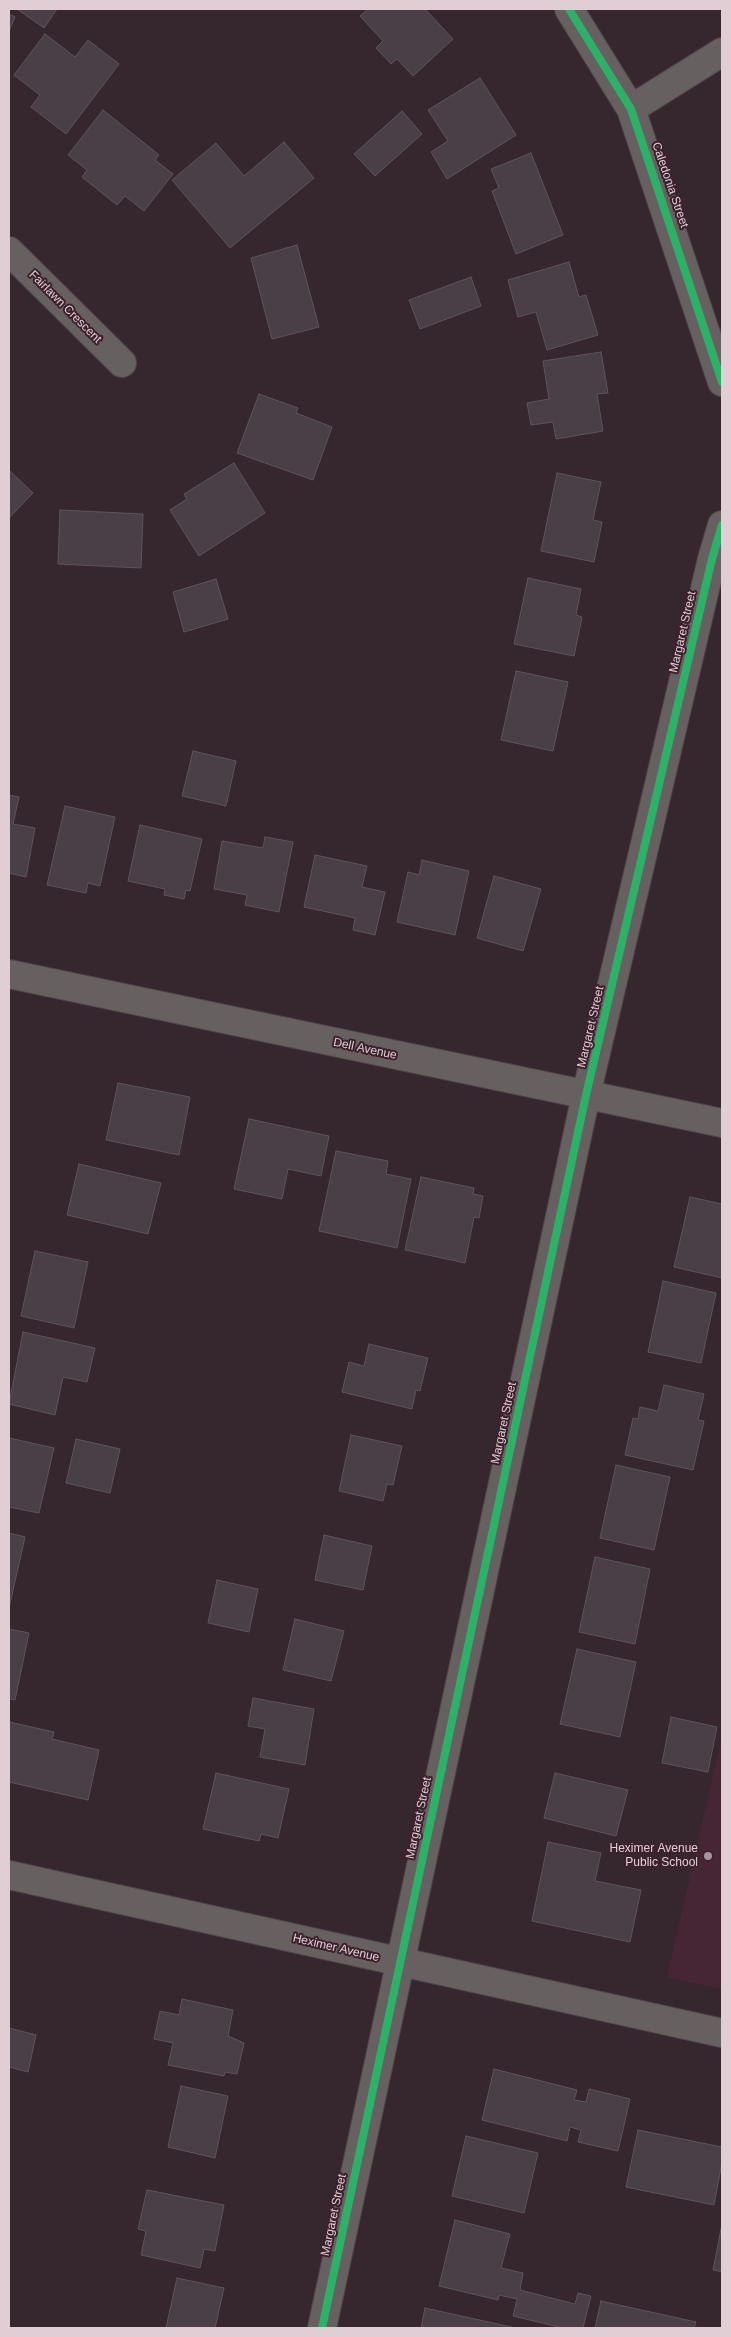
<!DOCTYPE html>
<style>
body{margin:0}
#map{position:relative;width:731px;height:2337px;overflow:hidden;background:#36272e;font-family:Arial,sans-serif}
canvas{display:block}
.frame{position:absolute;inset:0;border:10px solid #e1ced5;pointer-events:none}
</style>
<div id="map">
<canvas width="731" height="2337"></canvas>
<div class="frame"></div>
</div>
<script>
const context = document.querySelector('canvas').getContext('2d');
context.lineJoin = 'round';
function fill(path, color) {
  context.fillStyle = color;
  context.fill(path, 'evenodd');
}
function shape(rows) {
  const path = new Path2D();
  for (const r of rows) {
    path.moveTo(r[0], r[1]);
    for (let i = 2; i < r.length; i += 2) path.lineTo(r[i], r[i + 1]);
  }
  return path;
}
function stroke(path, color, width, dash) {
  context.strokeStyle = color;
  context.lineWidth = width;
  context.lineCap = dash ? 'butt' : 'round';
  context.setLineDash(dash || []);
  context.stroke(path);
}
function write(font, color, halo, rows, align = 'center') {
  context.font = font + ' Arial,sans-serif';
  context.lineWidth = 4;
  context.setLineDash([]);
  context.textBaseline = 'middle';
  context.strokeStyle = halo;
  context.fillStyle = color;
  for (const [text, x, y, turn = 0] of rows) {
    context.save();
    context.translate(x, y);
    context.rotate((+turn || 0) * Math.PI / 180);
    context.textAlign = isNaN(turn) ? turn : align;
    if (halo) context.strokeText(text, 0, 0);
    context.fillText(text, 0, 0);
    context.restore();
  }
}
fill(shape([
 [722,1736,722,1989,667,1977]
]), '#462634');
const building = shape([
 [17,9,57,9,44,28,17,9],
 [368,9,425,9,453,39,413,76,397,59,391,64,376,48,383,41,360,16,368,9],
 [9,14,15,17,9,31,9,14],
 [45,34,75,57,88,40,119,64,66,134,31,107,40,95,14,75,45,34],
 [480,78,516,135,447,179,431,152,448,141,428,110,480,78],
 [103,110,159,155,155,160,173,174,144,211,125,196,117,205,82,177,87,170,68,155,103,110],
 [402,111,422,134,375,176,354,154,402,111],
 [284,142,314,178,230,248,172,180,216,143,244,176,284,142],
 [531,153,563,235,516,254,492,191,499,188,491,169,531,153],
 [297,245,319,327,272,339,251,258,297,245],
 [569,262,579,297,586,295,598,335,547,350,536,312,518,317,508,280,569,262],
 [471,277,481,306,420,329,409,300,471,277],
 [601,352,608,393,597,394,603,431,556,439,553,422,531,425,527,403,549,399,543,361,601,352],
 [259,394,298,408,296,413,332,427,313,480,237,453,259,394],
 [234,463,265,513,199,556,170,510,187,499,184,494,234,463],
 [9,470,33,493,9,518,9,470],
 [557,473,601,482,593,520,602,522,594,562,541,551,557,473],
 [60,510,143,514,141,568,58,564,60,510],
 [528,578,581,589,576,615,582,617,574,656,514,644,528,578],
 [216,579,228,619,184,632,173,592,216,579],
 [516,671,568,682,553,751,501,740,516,671],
 [193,751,236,761,226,806,182,796,193,751],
 [9,795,19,797,13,824,35,828,26,877,9,873,9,795],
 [65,806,115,817,100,886,88,883,86,893,47,885,65,806],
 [140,825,202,839,190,891,186,890,184,899,164,895,165,889,128,881,140,825],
 [265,837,293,842,279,912,245,905,247,895,214,889,222,841,263,848,265,837],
 [315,855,367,866,362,887,385,892,375,935,353,930,355,918,304,907,315,855],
 [422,860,469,871,455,935,397,922,408,872,419,875,422,860],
 [494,876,541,889,523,951,477,938,494,876],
 [118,1083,190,1097,179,1155,106,1140,118,1083],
 [249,1119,329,1136,321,1176,288,1169,282,1199,234,1189,249,1119],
 [336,1151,388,1161,386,1174,411,1179,397,1248,319,1231,336,1151],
 [79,1164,161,1183,148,1234,67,1215,79,1164],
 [421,1177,474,1188,473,1194,483,1196,479,1218,474,1217,465,1263,405,1250,421,1177],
 [690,1197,722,1204,722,1278,674,1267,690,1197],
 [35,1251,88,1262,74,1328,21,1316,35,1251],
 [663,1281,716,1293,701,1363,648,1352,663,1281],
 [23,1332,95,1348,87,1382,63,1377,55,1415,9,1404,23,1332],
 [369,1344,428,1358,420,1391,416,1390,412,1409,342,1392,349,1362,364,1366,369,1344],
 [664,1385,704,1394,698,1420,704,1421,693,1470,625,1455,633,1418,638,1419,640,1407,658,1411,664,1385],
 [351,1435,402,1446,393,1485,387,1484,383,1501,339,1491,351,1435],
 [9,1438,54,1448,39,1513,9,1507,9,1438],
 [76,1439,120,1449,110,1493,66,1483,76,1439],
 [616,1465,670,1477,654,1550,600,1538,616,1465],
 [9,1533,25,1537,9,1608,9,1533],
 [324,1535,372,1546,363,1590,315,1580,324,1535],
 [595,1557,650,1569,635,1644,579,1632,595,1557],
 [217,1580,258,1589,249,1632,208,1623,217,1580],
 [295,1619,344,1631,331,1681,283,1670,295,1619],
 [9,1629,29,1633,15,1700,9,1699,9,1629],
 [577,1649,636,1662,620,1737,560,1724,577,1649],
 [253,1698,314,1709,305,1765,260,1757,265,1729,248,1726,253,1698],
 [671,1717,717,1727,708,1772,662,1763,671,1717],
 [9,1722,54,1732,52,1739,99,1750,88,1800,9,1782,9,1722],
 [216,1773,289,1789,278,1838,261,1834,259,1841,203,1829,216,1773],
 [555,1773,628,1790,616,1836,544,1818,555,1773],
 [548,1842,601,1853,595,1881,641,1890,630,1942,532,1921,548,1842],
 [182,1999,233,2010,228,2036,244,2043,237,2074,225,2072,224,2076,168,2065,173,2043,154,2039,160,2011,179,2015,182,1999],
 [9,2028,36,2035,28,2072,9,2067,9,2028],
 [494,2069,577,2090,574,2100,586,2102,589,2089,630,2099,618,2151,578,2142,581,2130,570,2127,567,2141,482,2120,494,2069],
 [181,2086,228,2096,215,2158,168,2147,181,2086],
 [638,2130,722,2147,722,2162,714,2205,626,2187,638,2130],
 [466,2136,538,2153,524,2213,452,2196,466,2136],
 [147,2190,224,2205,215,2251,204,2249,200,2268,141,2255,146,2231,138,2229,147,2190],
 [455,2220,510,2234,501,2268,523,2273,520,2290,575,2304,578,2293,591,2296,583,2328,563,2328,513,2316,517,2299,499,2295,498,2300,439,2286,455,2220],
 [722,2224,722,2272,713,2270,722,2224],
 [177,2278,224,2288,215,2328,166,2328,177,2278],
 [601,2301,696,2322,694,2328,595,2328,601,2301],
 [425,2308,516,2328,421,2328,425,2308]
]);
fill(building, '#4a3f46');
stroke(building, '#5f545c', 1);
const minor = shape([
 [569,9,631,109,722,382],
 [631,109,722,52],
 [9,251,122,363],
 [9,974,722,1123],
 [9,1875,722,2033],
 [322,2328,586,1095,712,559,722,525]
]);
stroke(minor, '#504349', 30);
stroke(minor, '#676061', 28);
stroke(shape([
 [569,9,631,109,722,382],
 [322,2328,586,1095,712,559,722,525]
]), '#2db169', 8);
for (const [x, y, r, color] of [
 [708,1856,5,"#a5949b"]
]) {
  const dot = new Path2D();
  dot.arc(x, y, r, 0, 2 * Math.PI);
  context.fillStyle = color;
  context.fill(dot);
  stroke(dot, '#3c212d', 2);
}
write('12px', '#e1ced5', '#3c212d', [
 ["Caledonia Street",670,185,71],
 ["Fairlawn Crescent",65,307,45],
 ["Margaret Street",683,632,-77],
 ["Margaret Street",591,1027,-77],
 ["Dell Avenue",365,1049,12],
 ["Margaret Street",504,1423,-78],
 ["Margaret Street",419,1818,-78],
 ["Heximer Avenue",336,1948,13],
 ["Margaret Street",334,2215,-78]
]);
write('12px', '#e1ced5', '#3c212d', [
 ["Heximer Avenue",698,1849],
 ["Public School",698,1863]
], 'right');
</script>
